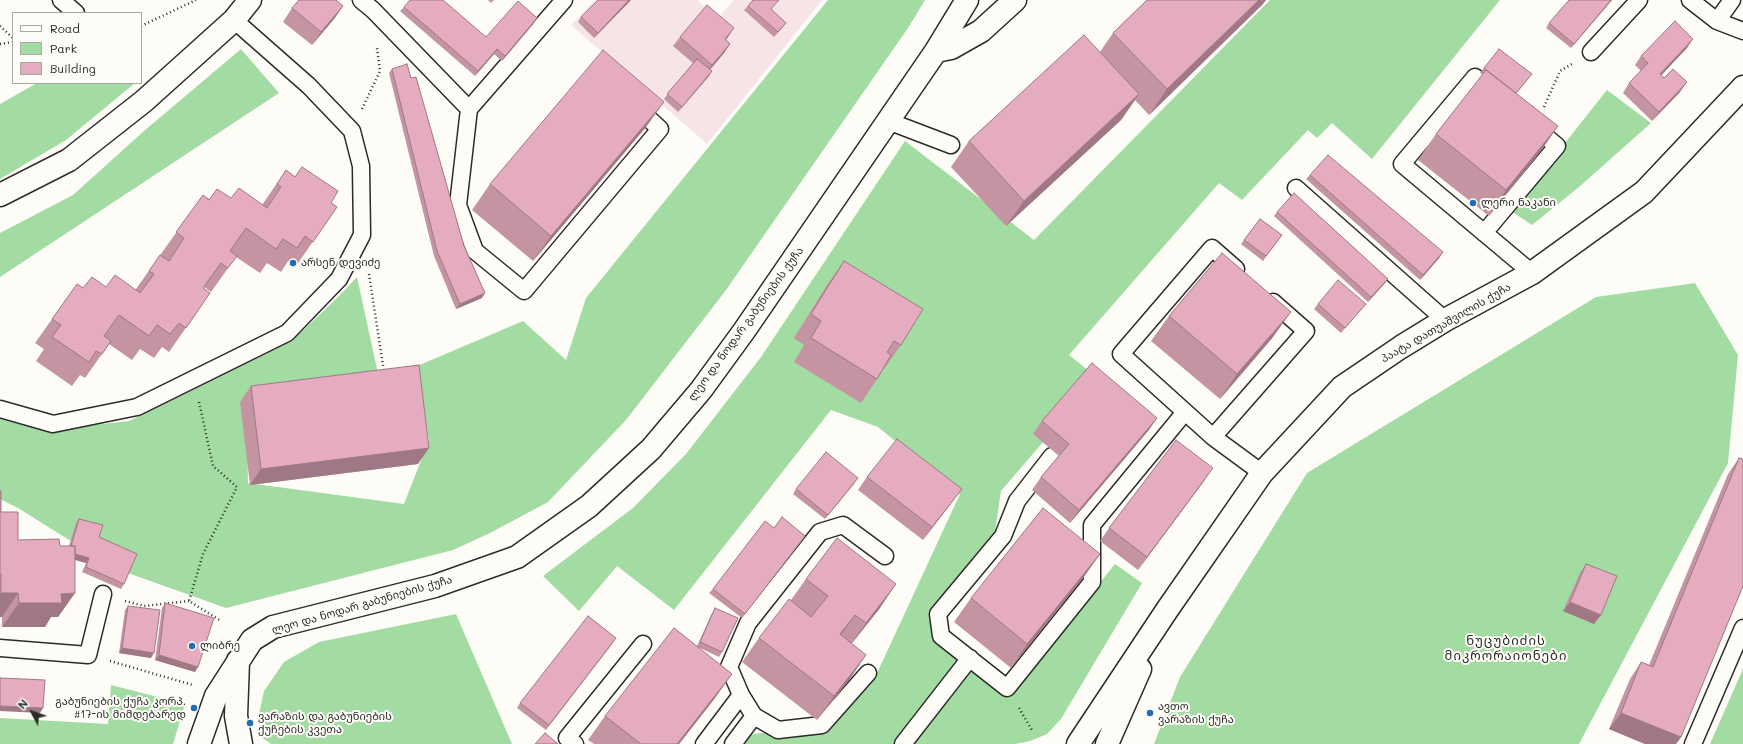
<!DOCTYPE html>
<meta charset="utf-8">
<style>
body{margin:0}
#map{position:relative;width:1743px;height:744px;overflow:hidden;background:#fdfcf7;font-family:Mali,sans-serif}
canvas{display:block}
.legend{position:absolute;left:12px;top:12px;width:130px;height:72px;box-sizing:border-box;background:#fdfcf7;border:1px solid #a9a8a5;margin:0;padding:5px 7px;list-style:none;font-size:12px;color:#2b2b2b}
.legend li{display:flex;align-items:center;gap:8px;height:20px}
.legend b{width:20px;border:1px solid #a9a8a5}
.north{position:absolute;left:12px;top:692px;width:40px;height:40px;-webkit-text-stroke:3px #fdfcf7;paint-order:stroke;rotate:311deg;font-size:11px;font-weight:700;line-height:16px;text-align:center;color:#2b2b2b}
.north::after{content:'';display:block;margin:auto;width:14px;height:18px;background:#2b2b2b;clip-path:polygon(50% 0,100% 100%,50% 72%,0 100%)}
</style>
<div id="map">
<canvas width="1743" height="744"></canvas>
<ul class="legend">
<li><b style="height:5px;background:#fdfcf7"></b>Road</li>
<li><b style="height:11px;background:#a2dca2"></b>Park</li>
<li><b style="height:11px;background:#e4acbe"></b>Building</li>
</ul>
<div class="north">N</div>
</div>
<script>
const context = document.querySelector('canvas').getContext('2d');
context.lineJoin = 'round';
function fill(path, color) {
  context.fillStyle = color;
  context.fill(path, 'evenodd');
}
function shape(rows) {
  const path = new Path2D();
  for (const r of rows) {
    path.moveTo(r[0], r[1]);
    for (let i = 2; i < r.length; i += 2) path.lineTo(r[i], r[i + 1]);
  }
  return path;
}
function stroke(path, color, width, dash) {
  context.strokeStyle = color;
  context.lineWidth = width;
  context.lineCap = dash ? 'butt' : 'round';
  context.setLineDash(dash || []);
  context.stroke(path);
}
function write(font, color, halo, rows, align = 'center') {
  context.font = font + ' Mali,"Noto Sans Georgian",sans-serif';
  context.lineWidth = 4;
  context.setLineDash([]);
  context.textBaseline = 'middle';
  context.strokeStyle = halo;
  context.fillStyle = color;
  for (const [text, x, y, turn = 0] of rows) {
    context.save();
    context.translate(x, y);
    context.rotate((+turn || 0) * Math.PI / 180);
    context.textAlign = isNaN(turn) ? turn : align;
    if (halo) context.strokeText(text, 0, 0);
    context.fillText(text, 0, 0);
    context.restore();
  }
}
fill(shape([
 [595,0,697,0,718,18,734,0,822,0,707,144,571,25]
]), '#f6e4e6');
fill(shape([
 [828,0,925,0,908,28,726,290,626,420,548,502,490,533,453,550,226,608,114,568,18,508,0,499,0,416,51,430,129,421,292,341,339,296,357,277,379,378,246,396,248,483,404,504,429,440,415,367,523,321,566,360,586,298],
 [1270,0,1500,0,1372,159,1332,123,1317,138,1308,130,1242,200,1219,183,1069,355,1098,378,1001,491,995,531,928,612,934,639,1008,698,1115,564,1142,583,1061,719,1047,734,1030,741,1015,744,742,744,746,736,760,733,823,734,878,671,960,494,878,427,831,410,674,610,617,566,579,611,543,576,633,508,686,454,761,357,905,141,1034,240],
 [241,49,279,93,0,277,0,233,73,195,144,131],
 [37,83,135,83,66,140,0,179,0,104],
 [1607,90,1651,123,1579,187,1532,225,1511,211],
 [1695,283,1738,355,1728,463,1579,744,1154,744,1180,677,1307,473,1596,297],
 [456,614,512,744,271,744,260,736,259,714,264,691,284,662,319,642],
 [1743,669,1743,744,1710,744],
 [111,685,185,704,173,744,0,744,0,718,108,724]
]), '#a2dca2');
const service = shape([
 [61,0,76,13],
 [361,0,373,10,469,109,458,205,475,251,524,291,660,129,635,106],
 [1690,0,1717,21,1743,31],
 [1717,21,1732,0],
 [1591,52,1639,0],
 [1495,94,1475,77,1402,164,1532,273],
 [469,109,564,0],
 [888,121,951,145],
 [1296,188,1445,320],
 [1484,233,1557,146,1533,126],
 [1236,269,1212,248,1121,354,1213,437,1262,473],
 [0,409,53,424,137,407,287,333,339,279,362,235,361,166,352,131,309,86,234,20],
 [1213,437,1306,331,1273,302],
 [1052,456,1017,501,1003,536,938,614,941,636,1007,688,1092,582,1092,525,1185,412],
 [0,648,88,655,103,594],
 [868,673,822,725,778,730,754,716,741,695,729,667,748,623,820,532,843,525,885,556],
 [575,744,567,738,643,644],
 [704,744,741,695],
 [733,744,754,716],
 [903,744,970,658],
 [1693,744,1743,628]
]);
const minor = shape([
 [936,51,951,48,981,31,1015,0],
 [0,195,69,160,144,101,234,20,250,0],
 [238,661,236,716,241,744],
 [199,744,216,696,252,640,273,627,435,586,517,557,589,506,651,449,701,390,744,331,936,51,967,0]
]);
const secondary = shape([
 [1078,744,1167,610,1262,473,1342,387,1401,347,1445,320,1532,273,1644,192,1743,87],
 [1107,744,1140,669]
]);
stroke(service, '#2b2b2b', 19);
stroke(minor, '#2b2b2b', 25);
stroke(secondary, '#2b2b2b', 25);
stroke(shape([
 [0,26,13,38],
 [141,26,196,0],
 [0,44,13,42],
 [1544,107,1560,71,1572,64],
 [362,109,380,71,377,48],
 [369,274,384,372],
 [199,402,213,466,237,487,203,554,189,601,221,621],
 [125,601,144,606,189,601],
 [110,661,193,685],
 [1019,708,1033,732]
]), '#2b2b2b', 2.5, [1, 3]);
stroke(service, '#fdfcf7', 16);
stroke(minor, '#fdfcf7', 22);
stroke(secondary, '#fdfcf7', 22);
fill(shape([
 [488,0,494,0,491,3],
 [631,0,594,38,578,22,581,17],
 [1147,0,1266,0,1262,5,1149,115,1135,100,1121,120,1006,226,951,167,969,141,1100,52,1113,33],
 [1612,0,1571,48,1546,28,1549,23],
 [343,6,334,19,312,45,283,22,292,8],
 [748,6,771,9,783,27,774,37,744,10],
 [404,7,486,37,534,23,502,61,494,54,475,76,400,11],
 [680,37,728,37,726,40,730,44,724,53,710,70,709,76,678,112,664,99,693,63,673,46],
 [1687,48,1661,75,1680,92,1652,121,1623,93,1629,83,1641,71,1635,65,1641,56],
 [1484,68,1528,79,1516,94,1558,126,1540,152,1489,216,1418,160,1436,134,1483,75,1480,73],
 [392,69,411,78,464,246,482,298,456,309,434,256,389,73],
 [646,127,533,261,472,210,490,184],
 [286,170,337,207,296,266,288,261,281,272,267,263,260,273,236,257,211,292,204,287,203,288,210,293,169,352,162,347,154,358,140,349,132,360,109,344,85,378,80,375,72,386,36,361,44,349,35,343,77,284,83,288,106,287,136,289,203,195,209,199,231,198,262,205],
 [1310,175,1440,257,1420,280,1306,179],
 [1277,212,1388,279,1385,283,1368,302,1274,216],
 [1260,219,1282,235,1263,261,1241,244],
 [844,261,901,345,884,369,883,369,877,379,861,403,794,362,804,345,794,338,827,285],
 [1318,304,1362,308,1341,333,1314,309],
 [1169,316,1273,337,1220,399,1151,341],
 [251,386,418,464,250,485,240,402],
 [1157,418,1148,431,1070,523,1032,490,1041,477,1059,456,1033,434,1042,421],
 [1739,458,1681,737,1676,744,1645,744,1609,729,1630,679,1641,662,1649,665,1728,474],
 [867,477,962,489,923,540,858,490],
 [1204,481,1138,570,1100,541,1109,528],
 [855,483,825,519,793,494,796,489],
 [0,491,1,512,18,540,60,546,69,546,76,523,79,519,99,537,124,584,121,589,82,572,86,563,75,560,75,593,58,617,51,617,45,627,2,627,2,617,0,617],
 [774,528,805,536,742,618,709,593],
 [1100,554,1083,578,1011,668,954,622,971,598],
 [1586,564,1594,624,1563,611,1580,573],
 [806,579,880,608,852,643,850,679,817,720,742,662,759,638,791,600],
 [165,603,195,672,155,660,162,608],
 [128,606,151,658,119,653,125,610],
 [715,608,722,652,719,657,700,648,715,698,679,744,594,744,588,740,605,716,697,646,712,613],
 [613,643,546,730,517,708,520,703]
]), '#c494a3');
fill(shape([
 [629,0,631,0,594,38,598,33],
 [1259,0,1266,0,1262,5,1149,115,1167,89],
 [1611,0,1612,0,1571,48,1574,44],
 [343,6,334,19,312,45,321,32],
 [537,18,534,23,502,61,505,56],
 [734,28,728,37,718,48,725,39],
 [1693,39,1687,48,1654,83,1660,74],
 [730,44,724,53,706,74,712,65],
 [497,49,494,54,475,76,478,71],
 [712,71,709,76,678,112,682,107],
 [1687,82,1680,92,1652,121,1659,112],
 [1139,94,1121,120,1006,226,1024,201],
 [664,102,646,127,533,261,551,236],
 [1558,126,1540,152,1489,216,1506,190],
 [1443,252,1440,257,1420,280,1423,275],
 [1388,279,1385,283,1368,302,1371,297],
 [485,293,482,298,456,309,460,304],
 [1291,312,1273,337,1220,399,1237,374],
 [1157,418,1148,431,1070,523,1079,510],
 [429,448,418,464,250,485,261,469],
 [1213,468,1204,481,1138,570,1147,557],
 [962,489,952,502,923,540,932,527],
 [70,552,89,558,86,563,66,557],
 [1100,554,1083,578,1011,668,1027,644],
 [896,584,880,608,849,647,866,623],
 [1,593,18,593,2,617,0,617,0,595],
 [75,593,58,617,51,617,45,627,2,627,19,603,61,594],
 [1570,602,1601,615,1594,624,1563,611],
 [855,615,838,639,840,634],
 [122,648,154,653,151,658,119,653],
 [159,655,198,667,195,672,155,660],
 [866,655,850,679,817,720,834,696],
 [732,674,715,698,679,744,677,744],
 [0,706,43,708,40,713,0,711],
 [1621,713,1681,737,1676,744,1645,744,1609,729]
]), '#a07885');
const building = shape([
 [299,0,336,0,343,6,321,32,292,8,299,0],
 [410,0,443,0,486,37,518,1,537,18,505,56,497,49,478,71,404,7,410,0],
 [598,0,629,0,598,33,581,17,598,0],
 [753,0,779,0,771,9,786,23,778,32,748,6,753,0],
 [1147,0,1259,0,1167,89,1113,33,1147,0],
 [1569,0,1611,0,1574,44,1549,23,1569,0],
 [707,5,734,28,725,39,730,44,712,65,680,37,707,5],
 [1675,21,1693,39,1660,74,1664,78,1673,69,1687,82,1659,112,1629,83,1648,63,1641,56,1675,21],
 [1084,35,1139,94,1024,201,969,141,1084,35],
 [1499,49,1532,74,1516,93,1484,68,1499,49],
 [603,50,664,102,551,236,490,184,603,50],
 [697,59,712,71,682,107,667,94,697,59],
 [407,64,411,78,416,77,464,246,485,293,460,304,437,251,392,69,407,64],
 [1486,70,1558,126,1506,190,1436,134,1486,70],
 [1328,155,1443,252,1423,275,1310,175,1328,155],
 [302,167,338,191,331,203,337,207,313,242,305,236,297,248,283,239,276,249,246,228,230,251,237,256,228,268,221,263,203,288,210,293,186,328,179,323,170,334,157,325,149,336,119,315,104,336,111,341,102,354,96,351,89,362,52,337,61,325,52,319,77,284,83,288,92,277,106,287,115,275,140,293,154,274,149,271,160,255,169,261,184,238,176,232,203,195,209,200,217,189,231,198,239,188,267,208,281,187,277,184,286,170,295,177,302,167],
 [1294,193,1388,279,1371,297,1277,212,1294,193],
 [1260,219,1282,235,1266,256,1244,240,1260,219],
 [1222,253,1291,312,1237,374,1169,316,1222,253],
 [844,261,923,309,901,345,894,341,887,352,891,355,877,379,811,338,821,321,811,314,844,261],
 [1338,280,1366,304,1345,328,1318,304,1338,280],
 [1092,363,1157,418,1079,510,1041,477,1069,444,1042,421,1092,363],
 [419,365,429,448,261,469,251,386,419,365],
 [897,439,962,489,932,527,867,477,897,439],
 [1176,440,1213,468,1147,557,1109,528,1176,440],
 [826,452,858,478,828,515,796,489,826,452],
 [1739,458,1743,459,1743,586,1681,737,1621,713,1641,662,1653,667,1739,458],
 [0,491,1,491,1,512,18,512,18,540,59,539,60,546,75,546,75,593,61,594,62,603,19,603,18,593,1,593,1,574,0,574,0,491],
 [1043,508,1100,554,1027,644,971,598,1043,508],
 [782,517,805,536,745,614,713,589,765,521,774,528,782,517],
 [79,519,103,525,99,537,137,554,124,584,86,567,89,558,75,554,75,546,71,546,79,519],
 [837,538,896,584,866,623,855,615,840,634,866,655,834,696,759,638,789,599,811,617,828,596,806,579,837,538],
 [1586,564,1617,576,1601,615,1570,602,1586,564],
 [165,603,214,618,198,667,159,655,165,603],
 [128,606,160,610,154,653,122,648,128,606],
 [715,608,738,618,722,652,700,642,715,608],
 [588,616,616,638,549,725,520,703,588,616],
 [674,628,732,674,677,744,641,744,605,716,674,628],
 [0,678,45,680,43,708,0,706,0,678],
 [545,733,558,744,535,744,545,733]
]);
fill(building, '#e4acbe');
stroke(building, '#a07885', 1);
for (const [x, y, r, color] of [
 [1473,203,4,"#1f6fb2"],
 [293,263,4,"#1f6fb2"],
 [192,646,4,"#1f6fb2"],
 [194,708,4,"#1f6fb2"],
 [1150,713,4,"#1f6fb2"],
 [250,723,4,"#1f6fb2"]
]) {
  const dot = new Path2D();
  dot.arc(x, y, r, 0, 2 * Math.PI);
  context.fillStyle = color;
  context.fill(dot);
  stroke(dot, '#fdfcf7', 1.5);
}
write('11px', '#2b2b2b', '#fdfcf7', [
 ["ლერი ნაკანი",1481,203],
 ["არსენ დევიძე",301,263],
 ["ლიბრე",200,646],
 ["გაბუნიების ქუჩა კორპ.",186,702,"right"],
 ["#17-ის მიმდებარედ",186,715,"right"],
 ["ავთო",1158,707],
 ["ვარაზის ქუჩა",1158,720],
 ["ვარაზის და გაბუნიების",258,717],
 ["ქუჩების კვეთა",258,730]
], 'left');
write('11px', '#2b2b2b', '#fdfcf7', [
 ["პაატა დათუაშვილის ქუჩა",1446,323,-30],
 ["ლეო და ნოდარ გაბუნიების ქუჩა",746,324,-54],
 ["ლეო და ნოდარ გაბუნიების ქუჩა",362,605,-16]
]);
context.letterSpacing = '1px';
write('13px', '#2b2b2b', '#fdfcf7', [
 ["ნუცუბიძის",1506,641],
 ["მიკრორაიონები",1506,656]
]);
context.letterSpacing = '0px';
</script>
